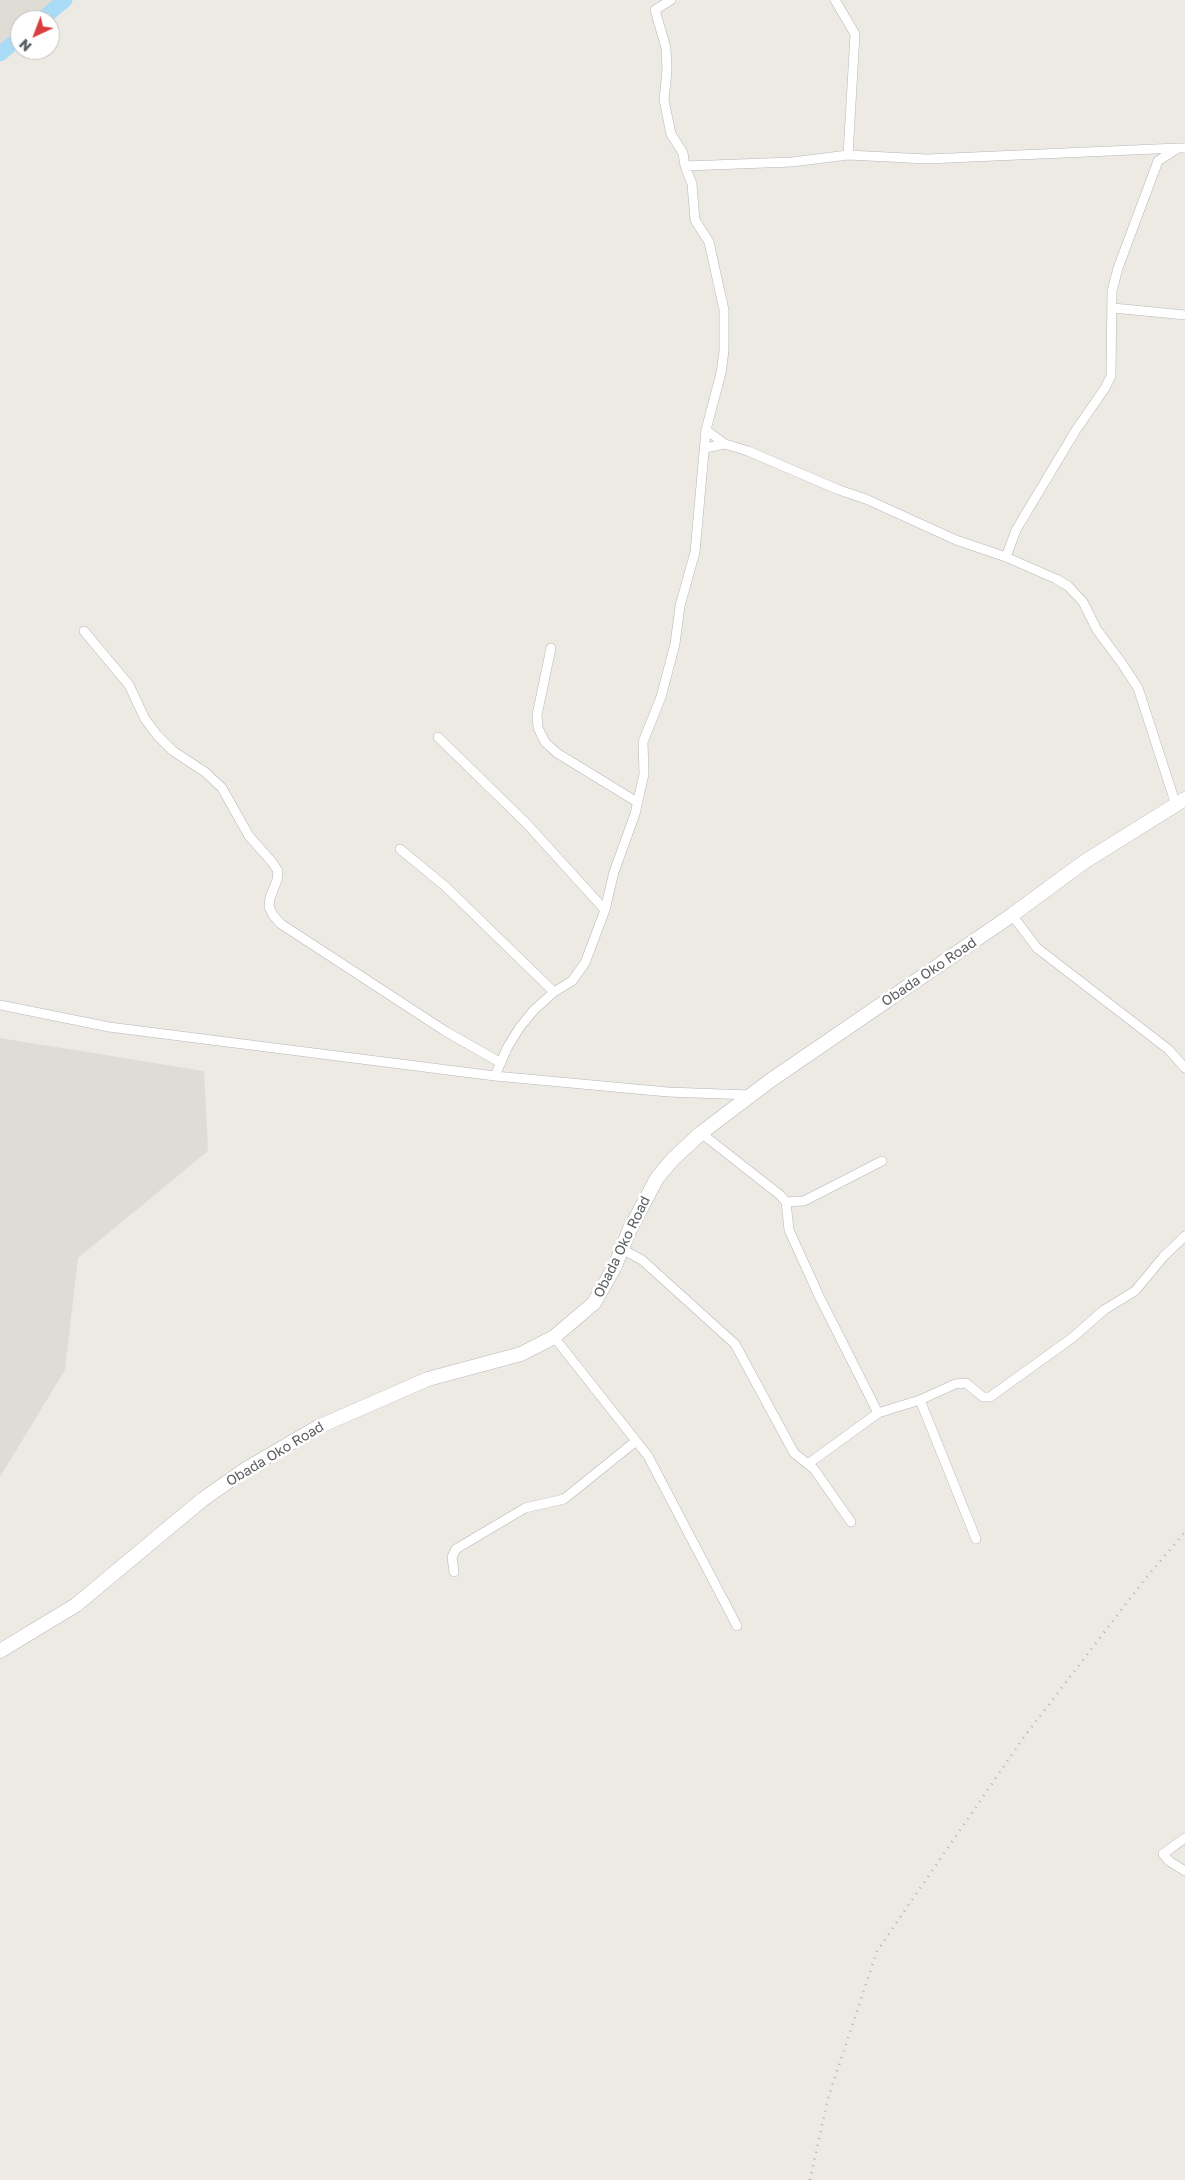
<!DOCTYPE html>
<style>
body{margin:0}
#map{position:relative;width:1185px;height:2180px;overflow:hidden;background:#edeae3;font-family:"Golos Text",sans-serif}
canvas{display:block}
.north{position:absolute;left:10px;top:10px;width:50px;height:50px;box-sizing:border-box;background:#fff;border:1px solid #bdbfc0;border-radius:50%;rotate:223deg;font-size:14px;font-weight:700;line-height:20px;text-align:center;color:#5b5f62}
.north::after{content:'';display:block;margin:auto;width:18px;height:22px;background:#d93e3d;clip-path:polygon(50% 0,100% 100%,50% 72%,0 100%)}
</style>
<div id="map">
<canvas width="1185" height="2180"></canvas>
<div class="north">N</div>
</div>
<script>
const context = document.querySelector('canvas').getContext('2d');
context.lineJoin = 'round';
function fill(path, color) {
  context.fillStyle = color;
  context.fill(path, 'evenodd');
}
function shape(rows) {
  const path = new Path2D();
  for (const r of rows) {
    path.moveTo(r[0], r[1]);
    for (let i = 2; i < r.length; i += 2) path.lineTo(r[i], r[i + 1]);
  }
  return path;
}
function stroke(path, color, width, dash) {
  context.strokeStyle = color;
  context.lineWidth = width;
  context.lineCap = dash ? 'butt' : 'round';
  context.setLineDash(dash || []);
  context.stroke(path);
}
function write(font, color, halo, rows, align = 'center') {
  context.font = font + ' "Golos Text",sans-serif';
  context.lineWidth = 5;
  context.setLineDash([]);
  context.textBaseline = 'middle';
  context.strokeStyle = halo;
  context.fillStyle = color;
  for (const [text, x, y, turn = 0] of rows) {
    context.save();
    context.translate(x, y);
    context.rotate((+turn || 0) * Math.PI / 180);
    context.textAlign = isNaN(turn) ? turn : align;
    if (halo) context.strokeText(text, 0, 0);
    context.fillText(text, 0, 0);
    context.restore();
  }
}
fill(shape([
 [0,1038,204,1071,208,1151,78,1258,65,1370,0,1477]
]), '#dedcd7');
fill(shape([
 [0,0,66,0,42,20,20,20,20,39,0,56]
]), '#dfdbd5');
stroke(shape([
 [41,20,65,0],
 [0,54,20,37]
]), '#a9dbf7', 15);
const minor = shape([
 [835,0,855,34,848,155,927,159,1178,148],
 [685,166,792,162,848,155],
 [1113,308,1185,315],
 [706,430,725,444],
 [705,448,725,444,748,451,839,490,866,499,956,540,1006,557,1056,579,1068,586,1083,602,1097,630,1121,662,1138,688,1176,805],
 [1006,557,1016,530,1076,430,1105,388,1111,376,1112,291,1118,268,1158,161,1178,148,1185,148],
 [84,631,129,685,145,719,157,735,173,751,205,772,222,788,249,836,272,862,278,871,277,880,270,898,269,907,273,915,281,924,445,1031,501,1063],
 [551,648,537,715,538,728,545,742,557,753,637,802],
 [438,737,527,824,605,910],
 [400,849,446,887,554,992],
 [1012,915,1037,948,1168,1049,1185,1068],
 [0,1005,109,1027,495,1076,668,1092,750,1095],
 [495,1076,507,1048,520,1027,534,1010,554,992,572,981,585,963,605,910,614,872,635,814,644,774,643,742,661,697,675,644,680,606,695,552,706,430,721,373,724,351,724,310,709,242,695,220,692,184,685,166,683,153,671,134,664,100,667,70,666,48,655,10,671,0],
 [701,1133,780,1195,786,1202,789,1230,819,1296,878,1413],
 [786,1202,804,1201,882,1161],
 [622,1249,642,1260,735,1344,794,1453,814,1469,851,1522],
 [554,1337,648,1456,737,1626],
 [920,1400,976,1539],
 [808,1464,878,1413,920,1400,955,1384,966,1383,983,1397,990,1397,1072,1338,1104,1310,1135,1291,1164,1256,1185,1236],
 [454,1572,452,1557,456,1549,525,1508,564,1499,636,1441],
 [1185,1838,1163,1854,1169,1861,1185,1871]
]);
const secondary = shape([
 [0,1651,76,1605,202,1500,246,1469,318,1427,428,1379,521,1354,554,1337,594,1303,615,1266,629,1231,657,1178,673,1159,701,1133,771,1080,1012,915,1084,862,1185,799]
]);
stroke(minor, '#b4b6b9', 10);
stroke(secondary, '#b5b8bc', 15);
stroke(minor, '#fff', 9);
stroke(secondary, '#fff', 14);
stroke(shape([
 [810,2180,828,2098,877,1951,1024,1737,1145,1579,1185,1532]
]), '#b1b2b2', 2.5, [1, 6]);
write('14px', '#5b5f62', '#fff', [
 ["Obada Oko Road",929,972,-34],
 ["Obada Oko Road",622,1247,-64],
 ["Obada Oko Road",275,1454,-31]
]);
</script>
